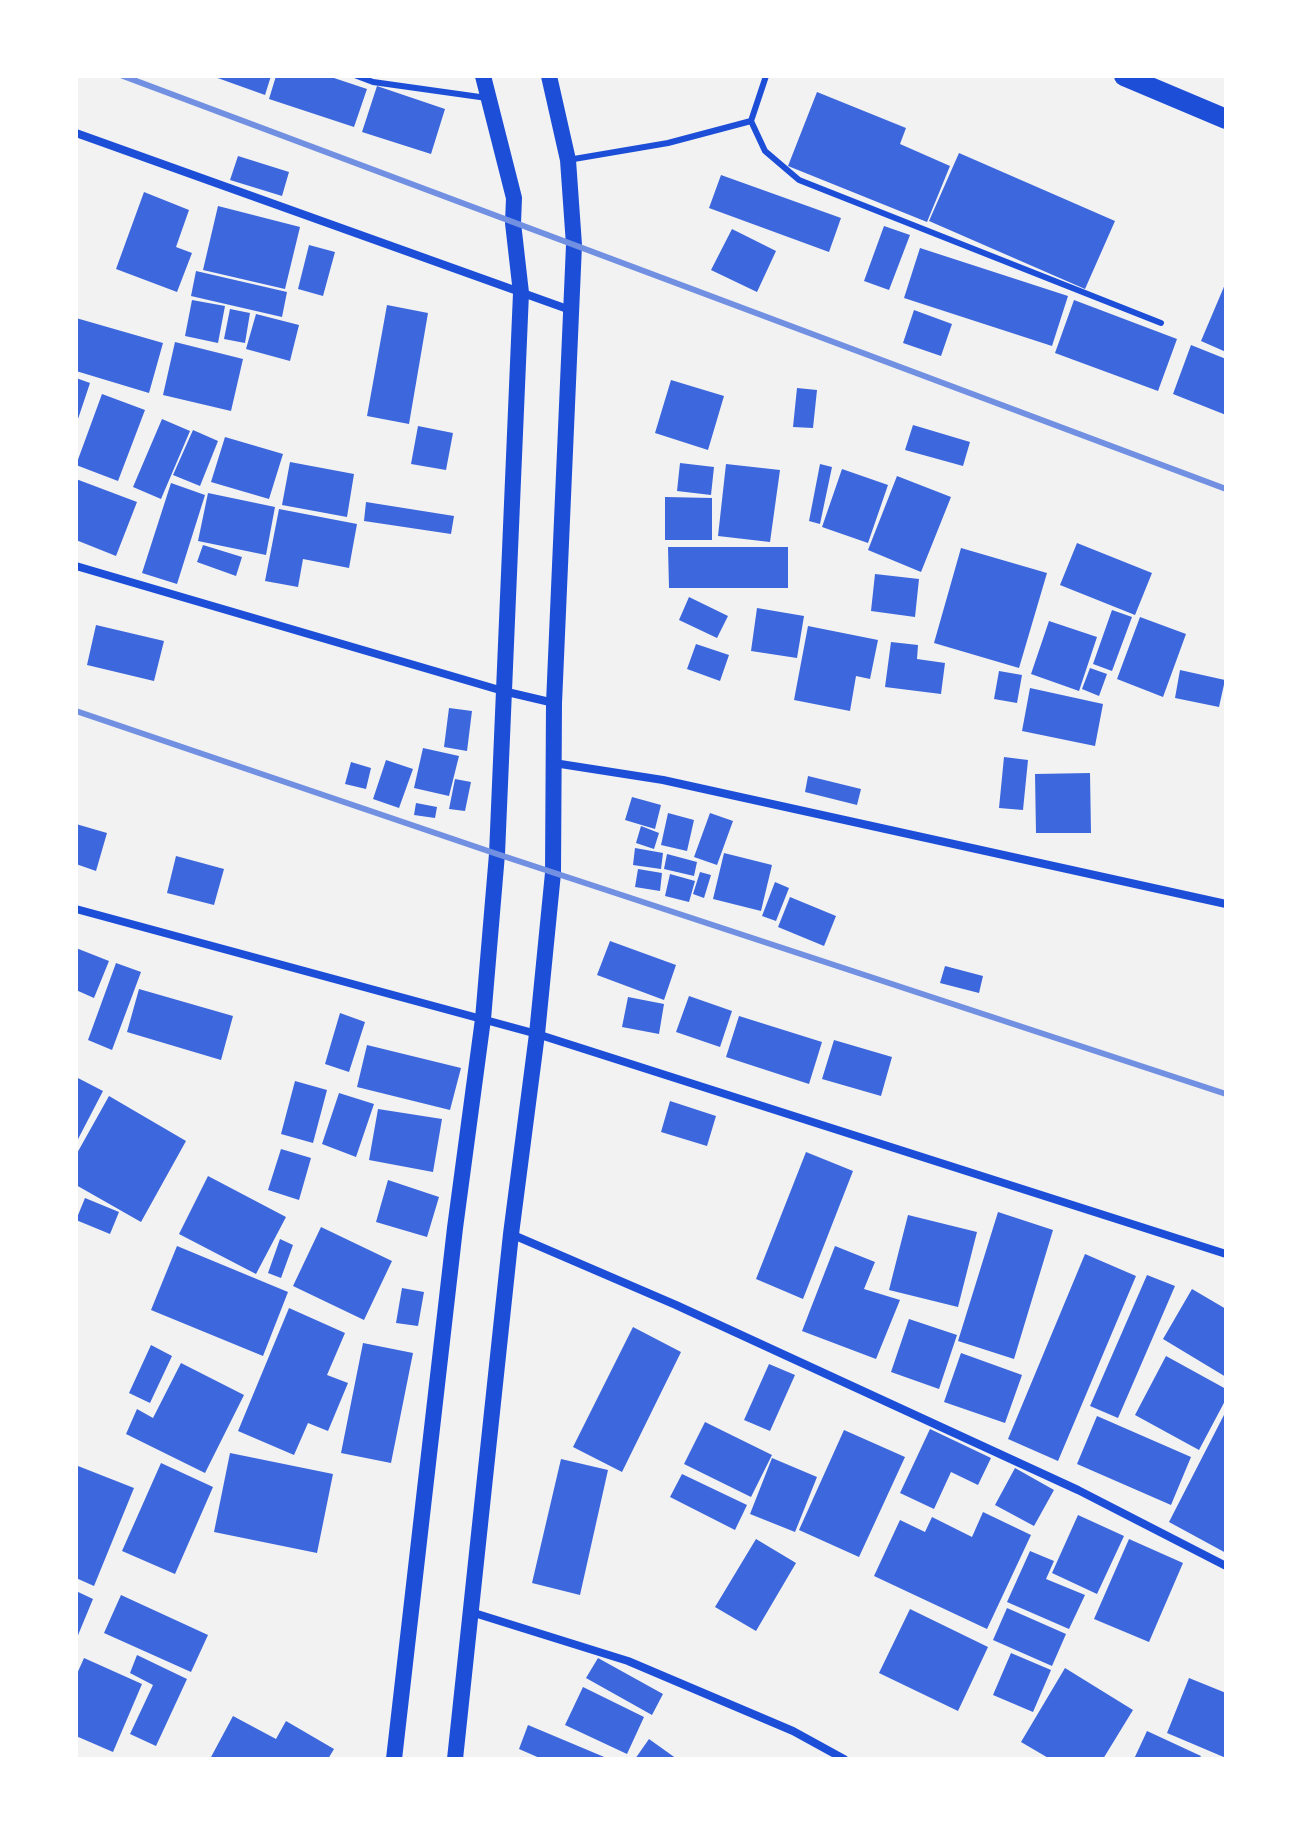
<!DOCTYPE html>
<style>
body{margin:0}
#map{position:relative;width:1302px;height:1835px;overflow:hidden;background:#f2f2f2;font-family:"Alegreya Sans",sans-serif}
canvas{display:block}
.frame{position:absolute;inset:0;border:78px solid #fff;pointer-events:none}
</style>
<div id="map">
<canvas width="1302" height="1835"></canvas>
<div class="frame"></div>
</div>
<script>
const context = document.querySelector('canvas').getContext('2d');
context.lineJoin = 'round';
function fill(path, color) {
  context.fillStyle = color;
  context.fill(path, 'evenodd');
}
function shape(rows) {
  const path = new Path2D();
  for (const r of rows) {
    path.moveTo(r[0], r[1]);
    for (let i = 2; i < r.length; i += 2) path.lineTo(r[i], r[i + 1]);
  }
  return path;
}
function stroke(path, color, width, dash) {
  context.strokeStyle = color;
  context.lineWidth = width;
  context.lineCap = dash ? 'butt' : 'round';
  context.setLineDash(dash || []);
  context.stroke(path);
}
fill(shape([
 [212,76,271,76,265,95],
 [276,76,328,76,367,89,354,127,269,99],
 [377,86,445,109,431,154,362,132],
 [817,92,906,128,900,144,950,166,927,222,788,166],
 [959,153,1115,221,1085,289,929,221],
 [238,156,289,172,282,196,230,180],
 [721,175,841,218,829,252,709,208],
 [144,192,189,210,176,247,192,253,177,292,116,269],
 [218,206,300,227,285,289,203,270],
 [884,226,910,235,889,290,864,281],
 [732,229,776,251,757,292,711,270],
 [309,245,335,252,323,296,298,289],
 [920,248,1068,296,1052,346,904,298],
 [196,271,287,292,282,317,191,296],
 [1226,282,1226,352,1201,341],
 [192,300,225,306,218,343,185,336],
 [1074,300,1177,339,1158,391,1055,353],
 [387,305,428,313,409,424,367,416],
 [230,309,250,313,245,343,224,339],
 [914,310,952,324,941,356,903,343],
 [256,314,299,325,290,361,246,349],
 [76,318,163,343,149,393,76,371],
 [175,342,243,359,231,411,163,395],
 [1191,345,1226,359,1226,415,1173,394],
 [76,378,90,383,77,422,76,421],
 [671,380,724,396,708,450,655,433],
 [797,388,817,390,813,428,793,427],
 [102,394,145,410,118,481,76,465],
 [162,419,190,431,161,499,133,487],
 [913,425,970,442,963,466,905,450],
 [418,426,453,433,446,470,411,464],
 [193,430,218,441,200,486,173,475],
 [225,437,283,454,269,499,211,482],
 [290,462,354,474,347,517,282,505],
 [680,463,714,467,711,495,677,491],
 [726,464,780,470,770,542,718,536],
 [820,464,832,467,820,524,809,521],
 [842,469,888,485,868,543,822,527],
 [897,476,951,497,921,572,868,550],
 [76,479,137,502,116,556,76,540],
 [171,483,205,495,177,584,142,573],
 [208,493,275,507,266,555,198,541],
 [665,497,712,498,712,540,665,540],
 [366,502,454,516,451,534,364,521],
 [279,509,357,524,349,568,303,559,298,587,265,581],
 [1077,543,1152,573,1135,615,1060,585],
 [203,545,242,557,236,576,197,562],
 [668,547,788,547,788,588,669,588],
 [961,548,1047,573,1019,668,934,643],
 [875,574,919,579,915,617,871,611],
 [689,597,728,616,717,638,679,620],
 [757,608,804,616,797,658,751,651],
 [1112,610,1132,617,1112,671,1093,664],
 [1140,617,1186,634,1163,697,1117,679],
 [1049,621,1097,637,1079,691,1031,674],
 [96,625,164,641,154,681,87,665],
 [808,626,878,640,870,679,856,676,850,711,794,700],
 [891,642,918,645,917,659,945,663,941,694,885,687],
 [696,644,729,655,720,681,687,669],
 [1090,668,1107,674,1099,696,1082,689],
 [1180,670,1225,680,1219,707,1175,698],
 [999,671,1022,675,1017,703,994,699],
 [1030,688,1103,704,1095,746,1022,731],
 [449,708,472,711,467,751,444,747],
 [423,748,459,756,449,796,414,788],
 [1004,757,1028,760,1023,810,999,808],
 [386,760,413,769,399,808,373,799],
 [351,762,371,768,366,789,345,784],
 [1090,773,1091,833,1036,833,1035,774],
 [808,776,861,789,857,805,805,792],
 [455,779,471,782,465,811,449,809],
 [632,797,661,805,655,829,625,820],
 [416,803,437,807,435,818,414,815],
 [668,813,694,820,687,851,661,845],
 [710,813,733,821,717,865,694,857],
 [76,824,107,833,96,871,76,864],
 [641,826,659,833,654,849,636,843],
 [635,848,663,853,661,869,633,865],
 [724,853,772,865,761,911,713,899],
 [667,854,697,862,694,876,664,869],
 [176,856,224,869,214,905,167,893],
 [638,869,662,873,660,891,635,887],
 [700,872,711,875,704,898,693,894],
 [670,874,695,881,689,902,665,896],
 [775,882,789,888,776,921,762,916],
 [790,897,836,916,824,946,778,927],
 [610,941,676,965,664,1000,597,975],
 [76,948,109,961,94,998,76,990],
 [116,963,141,972,112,1050,88,1040],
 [945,966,983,976,979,993,940,983],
 [139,989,233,1016,221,1060,127,1032],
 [689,996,732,1011,720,1047,676,1032],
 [628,997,664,1004,659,1034,622,1027],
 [340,1013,365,1022,349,1072,325,1064],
 [739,1016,822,1042,809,1084,726,1057],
 [834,1040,892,1057,881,1096,822,1079],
 [367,1045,461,1068,450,1110,357,1087],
 [76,1077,103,1091,76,1143],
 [295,1081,327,1090,313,1143,281,1134],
 [339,1093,374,1104,356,1157,322,1144],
 [109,1096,186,1141,141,1222,76,1185,76,1155],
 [670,1101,716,1116,707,1146,661,1132],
 [378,1109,442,1119,433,1172,369,1160],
 [281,1149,311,1158,299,1200,268,1190],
 [806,1152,853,1171,803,1299,756,1279],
 [208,1176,286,1217,256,1274,179,1234],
 [388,1180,439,1197,427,1237,376,1222],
 [85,1198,119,1212,110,1234,76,1220],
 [998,1212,1053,1230,1014,1359,958,1341],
 [908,1215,977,1232,958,1307,889,1290],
 [321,1227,392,1261,364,1320,293,1286],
 [280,1239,293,1245,281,1278,268,1273],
 [177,1246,288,1292,263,1356,151,1310],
 [835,1246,875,1262,864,1289,900,1300,876,1359,802,1331],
 [1085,1254,1136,1276,1058,1461,1008,1439],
 [1147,1275,1175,1286,1118,1418,1090,1406],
 [402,1288,424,1292,418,1326,396,1323],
 [1192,1289,1226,1309,1226,1377,1163,1339],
 [289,1308,345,1333,327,1375,348,1383,328,1431,308,1423,294,1455,238,1431],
 [909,1319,957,1335,939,1389,891,1372],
 [633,1327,681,1352,622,1472,573,1447],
 [363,1343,413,1353,391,1463,341,1453],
 [151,1345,172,1356,150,1403,129,1393],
 [961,1353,1022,1375,1005,1423,944,1402],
 [1166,1356,1226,1389,1226,1399,1199,1450,1135,1415],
 [181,1363,244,1395,205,1473,126,1434,137,1409,153,1418],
 [769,1364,795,1375,770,1431,744,1420],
 [1226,1411,1226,1553,1169,1522],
 [1097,1416,1191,1457,1171,1505,1077,1464],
 [705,1422,772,1455,751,1497,684,1464],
 [930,1429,991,1458,978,1485,951,1472,934,1509,900,1493],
 [844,1430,905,1457,859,1557,799,1530],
 [230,1453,333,1474,317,1553,214,1532],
 [772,1458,817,1477,795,1532,750,1514],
 [561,1459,608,1470,580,1595,532,1583],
 [161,1463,213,1487,175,1574,122,1551],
 [78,1466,134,1488,94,1586,76,1578],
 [1015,1468,1054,1490,1034,1526,995,1505],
 [682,1474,747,1505,735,1530,670,1497],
 [983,1512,1031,1535,987,1629,874,1576,900,1520,925,1532,932,1517,972,1537],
 [1078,1515,1124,1536,1097,1594,1052,1573],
 [756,1539,796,1563,756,1631,715,1607],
 [1129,1539,1183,1563,1149,1642,1094,1619],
 [1030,1551,1054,1561,1046,1579,1085,1595,1069,1629,1007,1602],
 [76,1591,93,1599,76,1640],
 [121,1595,208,1635,191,1672,104,1633],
 [1007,1608,1066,1634,1052,1666,993,1640],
 [910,1609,988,1647,958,1711,879,1673],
 [1011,1653,1051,1670,1033,1712,993,1695],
 [137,1655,187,1679,156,1746,130,1734,153,1685,130,1673],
 [84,1658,142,1684,113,1752,76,1736,76,1676],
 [598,1658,663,1694,652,1715,586,1678],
 [1065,1668,1133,1710,1103,1759,1050,1759,1021,1742],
 [1189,1678,1226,1693,1226,1758,1167,1733],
 [583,1687,644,1717,627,1754,565,1725],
 [233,1716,276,1739,286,1721,334,1749,328,1759,210,1759],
 [528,1725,609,1759,542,1759,519,1749],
 [1147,1731,1201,1756,1199,1759,1134,1759],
 [649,1739,677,1759,635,1759]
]), '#3d67dc');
stroke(shape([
 [357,76,373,82,487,98],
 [751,121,766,76],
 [568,160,668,143,751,121,765,151,799,180,1161,323]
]), '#1d4ed8', 6);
stroke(shape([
 [76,133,573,311],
 [76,566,503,691,554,703],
 [554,763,663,780,1226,904],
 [76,909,537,1034,1226,1254],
 [511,1234,676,1305,1078,1490,1226,1566],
 [471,1612,628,1661,793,1731,844,1759]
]), '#1d4ed8', 8);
stroke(shape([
 [394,1759,455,1228,483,1019,497,854,521,293,513,223,514,198,483,76],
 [455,1759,511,1234,537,1034,553,873,554,703,574,245,568,160,549,76]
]), '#1d4ed8', 16);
stroke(shape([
 [1124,76,1226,119]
]), '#1d4ed8', 20);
stroke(shape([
 [123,76,1226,489],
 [76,711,497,854,1226,1094]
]), '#7290e2', 6);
</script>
